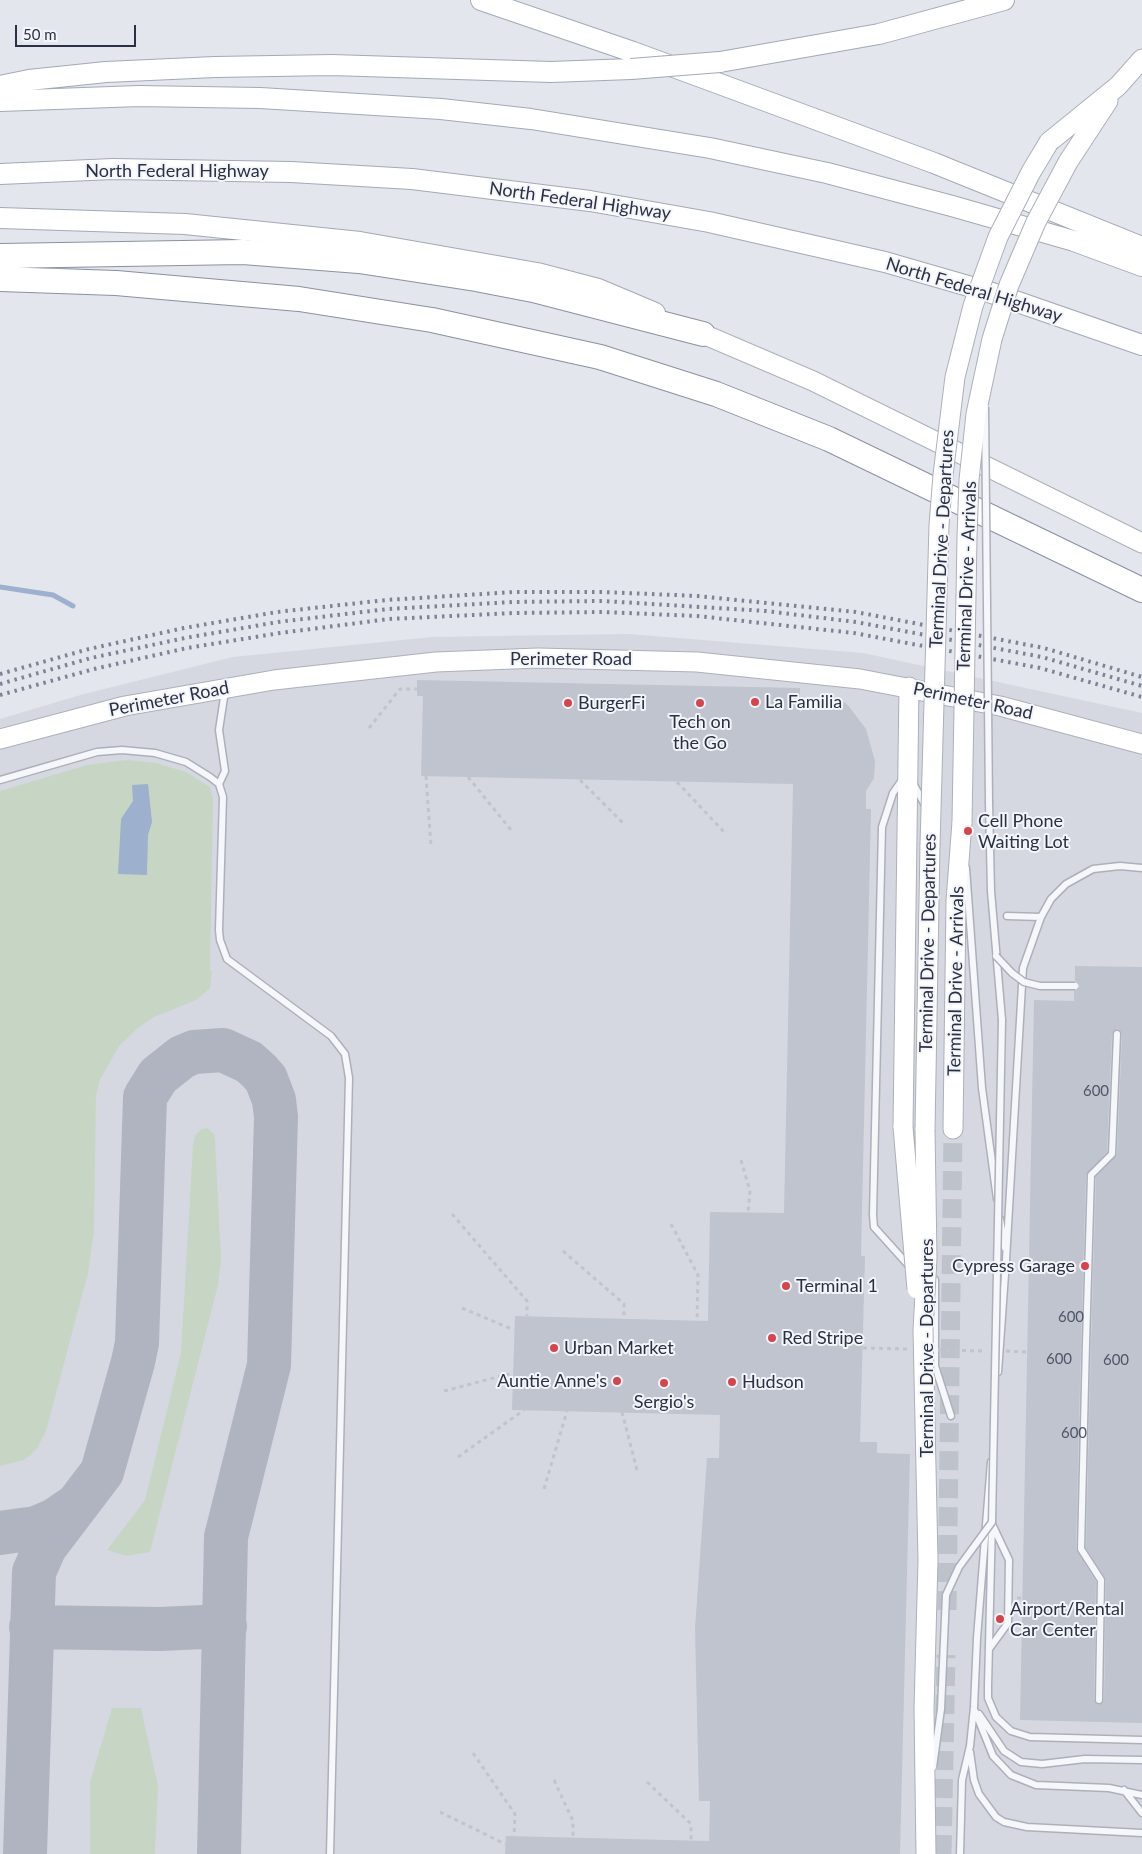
<!DOCTYPE html>
<style>
body{margin:0}
#map{position:relative;width:1142px;height:1854px;overflow:hidden;background:#e3e6ec;font-family:Lato,sans-serif}
canvas{display:block}
.scale{position:absolute;left:15px;top:25px;width:121px;height:22px;box-sizing:border-box;border:2px solid #2a3145;border-top:0;padding-left:6px;font-size:15px;line-height:18px;white-space:nowrap;color:#2a3145;-webkit-text-stroke:4px #f3f5f9;paint-order:stroke}
</style>
<div id="map">
<canvas width="1142" height="1854"></canvas>
<div class="scale">50 m</div>
</div>
<script>
const context = document.querySelector('canvas').getContext('2d');
context.lineJoin = 'round';
function fill(path, color) {
  context.fillStyle = color;
  context.fill(path, 'evenodd');
}
function shape(rows) {
  const path = new Path2D();
  for (const r of rows) {
    path.moveTo(r[0], r[1]);
    for (let i = 2; i < r.length; i += 2) path.lineTo(r[i], r[i + 1]);
  }
  return path;
}
function stroke(path, color, width, dash) {
  context.strokeStyle = color;
  context.lineWidth = width;
  context.lineCap = dash ? 'butt' : 'round';
  context.setLineDash(dash || []);
  context.stroke(path);
}
function write(font, color, halo, rows, align = 'center') {
  context.font = font + ' Lato,sans-serif';
  context.lineWidth = 4;
  context.setLineDash([]);
  context.textBaseline = 'middle';
  context.strokeStyle = halo;
  context.fillStyle = color;
  for (const [text, x, y, turn = 0] of rows) {
    context.save();
    context.translate(x, y);
    context.rotate((+turn || 0) * Math.PI / 180);
    context.textAlign = isNaN(turn) ? turn : align;
    if (halo) context.strokeText(text, 0, 0);
    context.fillText(text, 0, 0);
    context.restore();
  }
}
fill(shape([
 [629,634,863,653,1142,713,1142,1854,0,1854,0,719,84,694,233,657,432,637]
]), '#d5d8e1');
fill(shape([
 [126,760,156,763,186,772,210,787,213,798,210,970,212,971,210,988,196,1000,154,1017,138,1028,119,1046,100,1080,96,1096,94,1231,88,1273,46,1431,38,1447,31,1455,23,1460,0,1466,0,791,87,765],
 [207,1128,214,1134,215,1140,221,1260,218,1285,150,1552,126,1556,107,1550,145,1500,181,1353,193,1145,195,1135,202,1129],
 [112,1708,141,1708,158,1786,155,1854,90,1854,90,1782]
]), '#c7d6c4');
fill(shape([
 [148,784,152,822,148,835,147,875,118,874,121,819,133,801,132,785]
]), '#9db0cd');
stroke(shape([
 [0,587,53,595,73,606]
]), '#9db0cd', 5);
stroke(shape([
 [0,1533,36,1528,55,1520,74,1507],
 [31,1627,160,1629,225,1626],
 [25,1854,34,1572,45,1547,102,1472,133,1362,137,1343,145,1097,158,1076,182,1057,194,1052,223,1050,249,1062,259,1071,266,1079,274,1100,276,1117,269,1365,226,1537,219,1854]
]), '#b0b4c1', 44);
fill(shape([
 [417,680,800,688,800,712,822,697,833,696,847,704,866,729,875,761,874,778,866,791,866,809,871,809,861,1256,865,1256,860,1442,877,1442,877,1453,910,1454,900,1854,505,1854,506,1836,709,1841,710,1801,699,1801,695,1628,707,1458,719,1458,720,1415,512,1410,515,1316,708,1321,710,1212,784,1213,793,784,421,776,423,696,417,696],
 [1075,966,1142,967,1142,1723,1020,1720,1034,1000,1074,1001,1074,991,1080,986,1075,981],
 [1117,1029,1122,1034,1117,1154,1096,1177,1091,1343,1086,1548,1106,1580,1104,1700,1098,1705,1094,1700,1096,1581,1076,1549,1081,1343,1086,1175,1107,1152,1112,1034]
]), '#c0c4cf');
stroke(shape([
 [947,1610,953,1129],
 [942,1854,946,1655]
]), '#bec2cb', 19, [19, 9]);
const lane = shape([
 [0,780,97,752,122,750,155,753,186,762,210,777,219,784,223,797,219,930,220,940,227,959,331,1036,345,1054,349,1078,330,1854],
 [902,780,893,793,882,827,873,1215,874,1227,910,1267],
 [219,784,225,771,219,730,225,691],
 [914,785,926,807],
 [989,803,991,891,1002,1020],
 [966,868,982,1088,997,1199],
 [1007,916,1041,917],
 [1000,1219,1005,1248],
 [935,1280,935,1366,951,1416],
 [998,1372,1006,1260,1023,968,1041,917,1051,899,1066,884,1093,869,1120,866,1142,868],
 [992,1522,988,1686,988,1698,996,1717,1011,1731,1030,1737,1142,1740],
 [989,1649,1008,1623,1009,1560,992,1524],
 [1099,1700,1101,1580,1081,1549,1086,1343,1091,1175,1112,1154,1117,1034],
 [975,1711,993,1756,1011,1775,1036,1785,1109,1788,1142,1795],
 [979,1714,1004,1751,1021,1762,1042,1764,1085,1759,1142,1760],
 [970,1752,974,1780,979,1794,996,1817,1004,1822,1027,1827,1142,1833],
 [1124,1790,1142,1813],
 [960,1854,962,1780,970,1746,974,1707,977,1638,991,1462]
]);
const secondary = shape([
 [1049,142,1118,86,1142,59],
 [1068,162,1108,101],
 [703,334,813,381,1142,543],
 [0,739,125,706,274,680,436,662,538,658,697,662,860,679,1000,706,1142,744],
 [903,1127,909,687],
 [953,1129,956,901,962,822],
 [925,1130,930,845]
]);
const primary = shape([
 [481,0,633,52,934,163,1142,247],
 [720,62,879,34,1004,0],
 [0,86,29,80,106,72,215,67,332,65,551,72,631,69],
 [0,101,139,96,260,98,441,109,531,119,710,148,827,173,952,206,1074,241,1142,266],
 [0,174,113,169,291,172,412,179,590,201,709,222,885,262,989,292,1142,345],
 [0,218,185,224,360,242,537,273,598,289,655,313]
]);
const highway = shape([
 [0,256,243,252,359,261,476,279,533,290,703,334],
 [0,279,116,283,299,299,432,320,600,357,716,394,829,439,1142,590]
]);
stroke(lane, '#acb0ba', 9);
stroke(secondary, '#acb0ba', 21);
stroke(primary, '#a2a9b8', 22);
stroke(highway, '#8a91a3', 26);
stroke(shape([
 [369,728,400,689,417,689],
 [426,776,431,846],
 [468,777,511,830],
 [580,780,624,824],
 [677,782,725,833],
 [741,1160,750,1191,748,1212],
 [452,1214,527,1301,527,1316],
 [671,1224,698,1275,697,1320],
 [563,1251,624,1304,624,1319],
 [462,1308,514,1330],
 [444,1391,513,1373],
 [622,1412,638,1474],
 [458,1457,524,1410],
 [877,1474,894,1474],
 [544,1489,567,1411],
 [875,1513,899,1514],
 [1017,1598,1030,1598,1038,1352,1027,1352],
 [873,1625,897,1626],
 [872,1635,890,1635],
 [870,1723,888,1723],
 [869,1741,894,1742],
 [473,1753,515,1814,514,1837],
 [554,1780,573,1821,573,1838],
 [647,1782,691,1824,691,1841],
 [868,1796,887,1796],
 [440,1812,505,1844],
 [851,1826,893,1827]
]), '#c1c4cb', 3, [4, 4]);
stroke(lane, '#f6f7fa', 6);
stroke(secondary, '#fff', 19);
stroke(primary, '#fff', 20);
stroke(highway, '#fff', 24);
stroke(shape([
 [0,674,89,649,184,628,277,612,386,600,514,592,602,592,698,596,856,612,1044,648,1142,677],
 [0,684,91,658,185,638,278,622,388,609,513,602,603,601,766,611,856,622,1042,657,1142,686],
 [0,695,94,669,187,648,280,633,389,619,514,613,603,612,697,616,854,633,1040,668,1142,697]
]), '#7c8396', 4, [2.5, 5]);
const laneBridge = shape([
 [985,407,989,803],
 [996,956,1012,973,1024,982,1040,986,1075,986],
 [933,1767,941,1709,946,1595,959,1567,992,1522,1002,1020]
]);
const secondaryBridge = shape([
 [962,822,967,537,969,480,976,414,992,339,1009,285,1036,222,1068,162],
 [930,845,939,525,943,475,955,377,973,306,998,237,1031,172,1049,142],
 [903,1127,917,1289],
 [925,1130,927,1258,923,1330,928,1560,924,1709,926,1854]
]);
const primaryBridge = shape([
 [631,69,720,62]
]);
stroke(laneBridge, '#acb0ba', 9, []);
stroke(secondaryBridge, '#acb0ba', 21, []);
stroke(primaryBridge, '#a2a9b8', 22, []);
stroke(shape([
 [863,1348,907,1349],
 [938,1350,985,1351],
 [1006,1351,1027,1352]
]), '#c1c4cb', 3, [4, 4]);
stroke(laneBridge, '#f6f7fa', 6);
stroke(secondaryBridge, '#fff', 19);
stroke(primaryBridge, '#fff', 20);
for (const [x, y, r, color] of [
 [755,702,5,"#d4454d"],
 [568,703,5,"#d4454d"],
 [700,703,5,"#d4454d"],
 [968,831,5,"#d4454d"],
 [1085,1266,5,"#d4454d"],
 [786,1286,5,"#d4454d"],
 [772,1338,5,"#d4454d"],
 [554,1348,5,"#d4454d"],
 [617,1381,5,"#d4454d"],
 [732,1382,5,"#d4454d"],
 [664,1383,5,"#d4454d"],
 [1000,1619,5,"#d4454d"]
]) {
  const dot = new Path2D();
  dot.arc(x, y, r, 0, 2 * Math.PI);
  context.fillStyle = color;
  context.fill(dot);
  stroke(dot, '#f3f5f9', 2);
}
write('15px', '#505668', null, [
 ["600",1096,1091],
 ["600",1071,1317],
 ["600",1059,1359],
 ["600",1116,1360],
 ["600",1074,1433]
]);
write('18px', '#2a3145', '#f3f5f9', [
 ["North Federal Highway",177,171],
 ["North Federal Highway",580,201,8],
 ["North Federal Highway",974,290,17],
 ["Terminal Drive - Departures",942,539,-87],
 ["Terminal Drive - Arrivals",967,576,-88],
 ["Perimeter Road",571,659],
 ["Perimeter Road",169,699,-11],
 ["Perimeter Road",973,701,12],
 ["Terminal Drive - Departures",928,943,-89],
 ["Terminal Drive - Arrivals",956,981,-89],
 ["Terminal Drive - Departures",927,1348,-90]
]);
write('18px', '#2a3145', '#f3f5f9', [
 ["La Familia",765,702],
 ["BurgerFi",578,703],
 ["Tech on",700,722,"center"],
 ["the Go",700,743,"center"],
 ["Cell Phone",978,821],
 ["Waiting Lot",978,842],
 ["Cypress Garage",1075,1266,"right"],
 ["Terminal 1",796,1286],
 ["Red Stripe",782,1338],
 ["Urban Market",564,1348],
 ["Auntie Anne's",607,1381,"right"],
 ["Hudson",742,1382],
 ["Sergio's",664,1402,"center"],
 ["Airport/Rental",1010,1609],
 ["Car Center",1010,1630]
], 'left');
</script>
